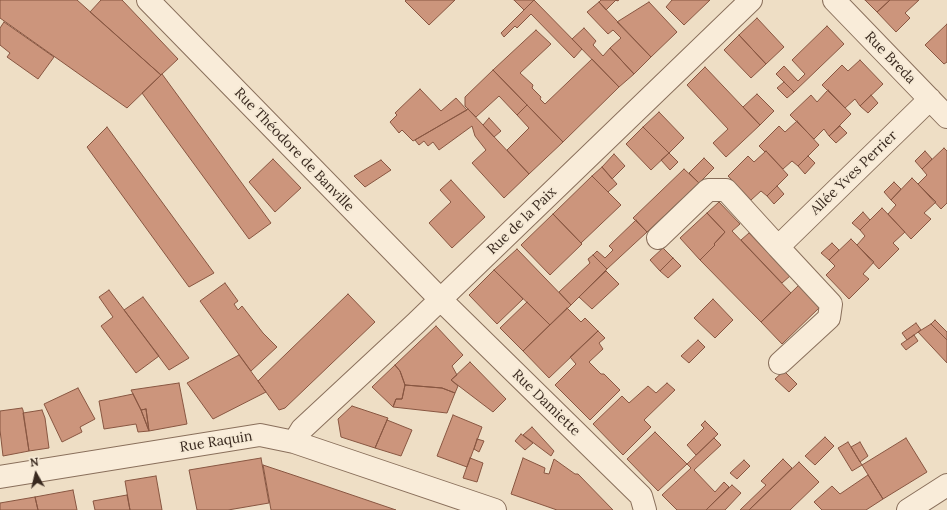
<!DOCTYPE html>
<meta charset="utf-8">
<style>
body{margin:0}
#map{position:relative;width:947px;height:510px;overflow:hidden;background:#eedec5;font-family:Lora,serif}
canvas{display:block}
.north{position:absolute;left:16px;top:454px;width:40px;height:40px;-webkit-text-stroke:3px #f5e9d5;paint-order:stroke;rotate:352deg;font-size:11px;font-weight:700;line-height:16px;text-align:center;color:#39291f}
.north::after{content:'';display:block;margin:auto;width:14px;height:18px;background:#39291f;clip-path:polygon(50% 0,100% 100%,50% 72%,0 100%)}
</style>
<div id="map">
<canvas width="947" height="510"></canvas>
<div class="north">N</div>
</div>
<script>
const context = document.querySelector('canvas').getContext('2d');
context.lineJoin = 'round';
function fill(path, color) {
  context.fillStyle = color;
  context.fill(path, 'evenodd');
}
function shape(rows) {
  const path = new Path2D();
  for (const r of rows) {
    path.moveTo(r[0], r[1]);
    for (let i = 2; i < r.length; i += 2) path.lineTo(r[i], r[i + 1]);
  }
  return path;
}
function stroke(path, color, width, dash) {
  context.strokeStyle = color;
  context.lineWidth = width;
  context.lineCap = dash ? 'butt' : 'round';
  context.setLineDash(dash || []);
  context.stroke(path);
}
function write(font, color, halo, rows, align = 'center') {
  context.font = font + ' Lora,serif';
  context.lineWidth = 3.5;
  context.setLineDash([]);
  context.textBaseline = 'middle';
  context.strokeStyle = halo;
  context.fillStyle = color;
  for (const [text, x, y, turn = 0] of rows) {
    context.save();
    context.translate(x, y);
    context.rotate((+turn || 0) * Math.PI / 180);
    context.textAlign = isNaN(turn) ? turn : align;
    if (halo) context.strokeText(text, 0, 0);
    context.fillText(text, 0, 0);
    context.restore();
  }
}
const building = shape([
 [0,0,77,0,161,75,127,108,0,18,0,0],
 [101,0,122,0,178,59,161,75,90,12,101,0],
 [406,0,455,0,429,25,405,1,406,0],
 [514,0,534,0,524,10,514,0],
 [534,0,582,49,574,58,531,14,517,28,515,26,504,37,501,33,534,0],
 [601,0,619,0,617,1,616,0,606,10,599,2,601,0],
 [672,0,710,0,684,25,666,7,672,0],
 [865,0,890,0,877,12,865,0],
 [890,0,919,0,905,13,910,18,896,32,877,12,890,0],
 [599,2,651,57,634,74,610,48,621,38,613,30,608,34,587,12,599,2],
 [649,2,677,32,651,57,617,22,649,2],
 [757,18,784,47,766,64,739,35,757,18],
 [4,22,54,57,38,79,7,57,10,53,0,45,0,28,4,22],
 [947,24,947,62,944,64,925,45,947,24],
 [827,26,844,44,794,92,776,74,784,66,798,81,805,74,792,60,827,26],
 [584,28,596,41,593,45,603,56,610,48,634,74,619,87,572,39,584,28],
 [536,30,551,44,520,73,533,85,532,88,541,97,540,99,545,104,592,59,619,87,563,142,493,70,536,30],
 [739,35,766,64,751,78,724,50,739,35],
 [860,60,883,84,860,106,855,99,845,108,822,85,842,65,848,71,860,60],
 [705,67,760,125,726,157,713,143,728,129,687,85,705,67],
 [493,70,527,105,517,115,499,96,476,117,465,106,465,97,493,70],
 [162,74,271,223,249,239,142,93,162,74],
 [784,82,794,92,787,98,777,88,784,82],
 [420,89,441,111,456,98,467,110,413,141,402,130,399,133,390,122,397,115,395,113,420,89],
 [828,90,851,114,829,136,824,129,814,139,790,115,811,95,817,102,828,90],
 [757,94,774,111,760,125,743,107,757,94],
 [871,95,878,103,868,113,860,106,871,95],
 [527,105,563,142,529,174,507,150,529,128,517,115,527,105],
 [468,109,529,174,504,198,472,163,486,150,475,136,472,126,439,150,433,142,428,146,424,141,419,145,415,140,468,109],
 [659,112,684,138,669,153,643,127,659,112],
 [489,118,501,131,494,137,483,125,489,118],
 [797,121,819,145,798,166,792,161,783,169,766,151,765,152,759,146,779,126,785,132,797,121],
 [840,126,847,133,836,143,829,136,840,126],
 [107,127,214,273,189,287,87,147,107,127],
 [643,127,669,153,651,170,626,144,643,127],
 [944,148,947,151,947,203,941,209,918,184,927,175,922,169,944,148],
 [766,151,788,175,767,196,761,191,751,200,728,176,748,156,754,162,766,151],
 [925,151,932,159,922,169,915,161,925,151],
 [669,153,678,162,670,170,661,160,669,153],
 [614,154,625,166,612,179,602,167,614,154],
 [808,156,815,163,805,174,798,166,808,156],
 [704,158,714,168,699,183,689,173,704,158],
 [273,159,301,188,275,212,249,182,273,159],
 [381,160,391,170,365,187,354,176,381,160],
 [602,167,617,184,608,192,592,176,602,167],
 [684,169,699,183,647,232,633,218,684,169],
 [592,176,621,205,581,243,553,214,592,176],
 [912,178,936,202,924,213,931,219,911,239,888,214,896,205,891,200,912,178],
 [451,180,485,217,452,248,429,223,451,202,440,190,451,180],
 [894,182,901,189,891,200,884,192,894,182],
 [777,186,784,194,774,204,767,196,777,186],
 [719,202,740,224,732,231,791,293,761,322,700,260,715,245,714,244,725,232,707,213,719,202],
 [882,208,905,232,893,243,899,249,879,269,857,245,865,236,860,230,882,208],
 [863,212,870,220,860,230,852,223,863,212],
 [707,213,725,232,714,244,715,245,700,260,680,238,707,213],
 [553,214,582,244,550,275,521,245,553,214],
 [636,220,647,232,607,269,593,255,597,251,605,258,613,250,609,246,636,220],
 [749,233,790,276,782,283,741,240,749,233],
 [851,239,874,262,863,274,869,279,849,299,826,275,835,266,829,260,851,239],
 [832,243,839,250,829,260,821,253,832,243],
 [663,248,673,258,660,271,650,260,663,248],
 [517,249,571,305,550,325,494,270,517,249],
 [593,255,607,269,571,305,559,292,590,263,588,259,593,255],
 [673,258,681,266,668,278,660,271,673,258],
 [494,270,523,299,497,324,469,295,494,270],
 [606,271,619,284,592,309,579,297,606,271],
 [225,283,238,301,234,304,238,310,242,306,263,333,277,347,251,371,200,301,225,283],
 [799,285,820,307,782,344,761,322,799,285],
 [109,290,159,356,136,373,101,326,113,317,99,297,109,290],
 [348,294,375,322,285,408,279,410,258,381,348,294],
 [143,297,189,358,169,370,124,310,143,297],
 [713,299,733,320,715,338,694,318,713,299],
 [527,302,550,325,523,351,500,328,527,302],
 [567,308,581,322,585,318,598,331,549,378,523,351,567,308],
 [935,320,947,332,947,340,931,324,935,320],
 [916,323,921,330,907,340,902,333,916,323],
 [931,324,947,340,947,363,918,332,931,324],
 [436,326,463,355,452,366,457,375,451,380,458,386,455,393,442,388,405,385,400,371,395,365,436,326],
 [598,331,605,338,599,343,603,349,589,362,601,374,604,374,620,390,590,420,555,385,576,364,570,357,598,331],
 [914,335,918,341,906,350,901,344,914,335],
 [698,340,705,347,689,363,681,356,698,340],
 [239,355,266,392,213,419,187,383,239,355],
 [470,362,506,399,493,412,451,380,470,362],
 [395,365,400,371,405,385,402,399,396,399,393,407,372,387,395,365],
 [784,371,797,384,789,392,775,379,784,371],
 [179,383,187,424,149,431,146,409,141,410,131,390,179,383],
 [667,383,675,390,644,420,651,427,623,455,593,424,622,396,629,403,648,386,656,393,667,383],
 [405,385,442,388,455,393,447,413,393,407,396,399,402,399,405,385],
 [78,388,95,419,80,427,82,432,62,442,44,404,78,388],
 [133,394,141,410,149,431,138,432,136,424,104,429,99,401,133,394],
 [352,406,388,418,375,448,341,437,338,419,352,406],
 [22,408,23,410,29,451,3,456,0,430,0,411,22,408],
 [146,409,149,431,141,410,146,409],
 [42,410,45,418,49,448,29,451,23,413,42,410],
 [453,415,482,427,467,467,437,456,453,415],
 [387,420,412,430,401,456,375,448,387,420],
 [705,421,718,434,696,455,687,445,704,428,701,425,705,421],
 [532,427,554,451,551,456,523,435,532,427],
 [655,432,687,464,658,491,627,459,655,432],
 [521,434,533,443,525,450,515,441,521,434],
 [825,437,834,446,815,465,805,456,825,437],
 [714,438,721,445,694,470,715,492,724,482,729,487,706,510,677,510,662,495,691,468,687,464,714,438],
 [906,438,927,472,883,499,862,465,906,438],
 [477,439,484,441,479,452,474,449,477,439],
 [848,442,862,465,852,471,838,448,848,442],
 [860,442,868,456,860,462,851,447,860,442],
 [261,458,269,503,228,510,197,510,189,470,261,458],
 [470,458,483,463,477,482,463,478,470,458],
 [523,458,545,468,544,473,549,474,554,459,575,474,578,474,613,510,557,510,511,494,523,458],
 [783,459,792,468,749,510,740,510,766,485,761,481,783,459],
 [744,460,750,466,737,479,730,473,744,460],
 [799,462,819,482,790,510,749,510,799,462],
 [263,465,296,476,396,510,271,510,263,465],
 [868,475,883,499,866,510,822,510,814,502,832,486,840,494,868,475],
 [156,476,162,510,130,510,125,481,156,476],
 [732,485,741,493,725,510,706,510,732,485],
 [73,490,77,510,38,510,35,497,73,490],
 [127,495,130,510,95,510,93,501,127,495],
 [35,497,38,510,0,510,0,503,35,497]
]);
fill(building, '#cc957c');
stroke(building, '#885641', 1);
const street = shape([
 [148,0,441,300,641,496,645,510],
 [834,0,947,117],
 [658,238,708,190,726,190,778,247],
 [780,363,829,318,831,304,778,247,930,99],
 [294,442,302,429,416,323,751,0],
 [0,477,260,435,294,442,495,510],
 [908,510,947,485]
]);
stroke(street, '#896f5b', 24);
stroke(street, '#f9ecd9', 22);
write('14px', '#39291f', '#f5e9d5', [
 ["Rue Breda",890,58,46],
 ["Rue Théodore de Banville",294,150,46],
 ["Allée Yves Perrier",854,173,-44],
 ["Rue de la Paix",522,221,-44],
 ["Rue Damiette",546,403,44],
 ["Rue Raquin",216,442,-9]
]);
</script>
